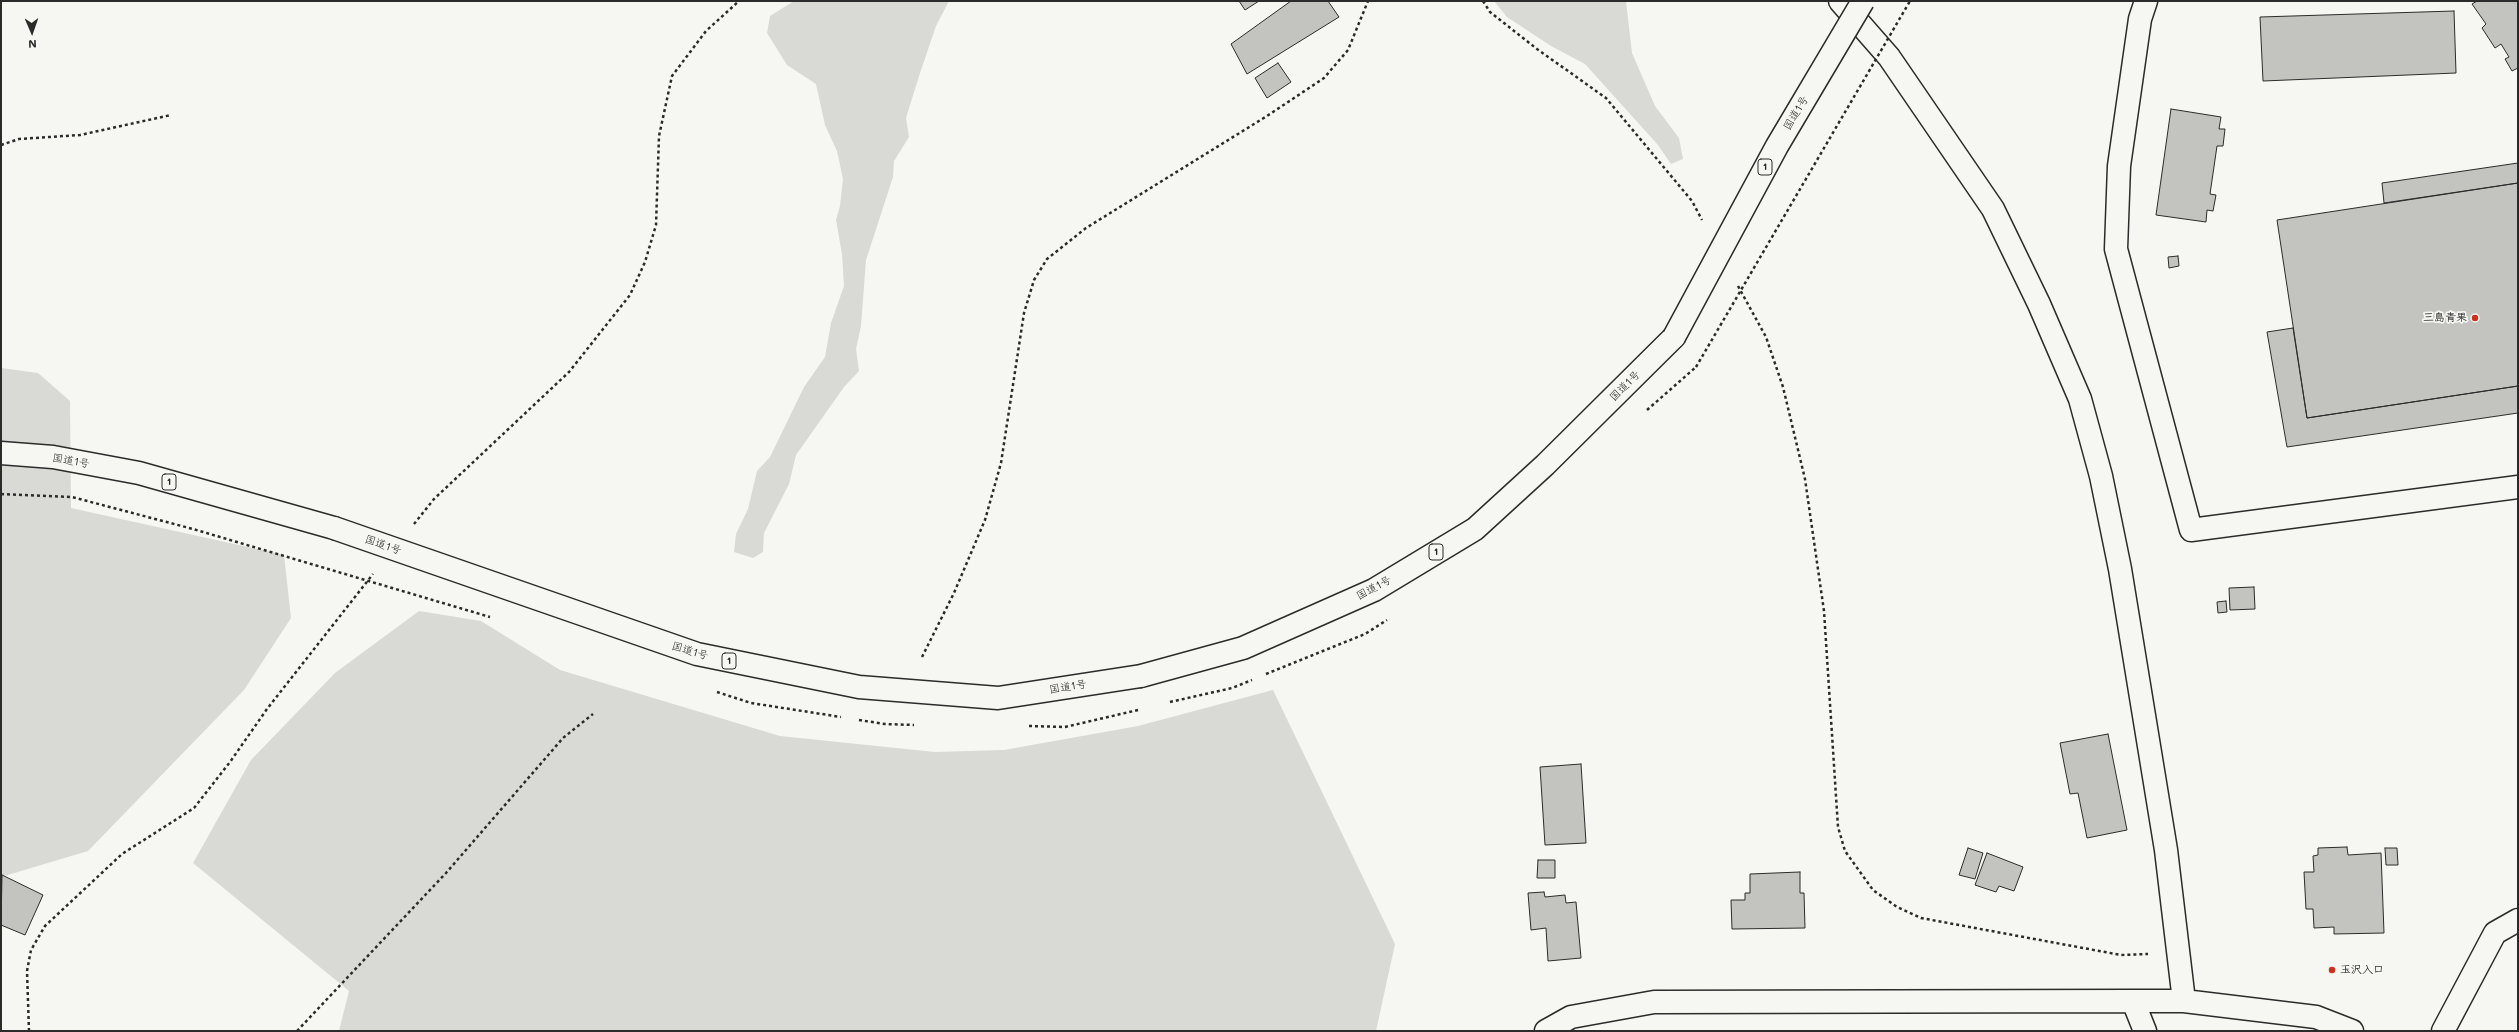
<!DOCTYPE html>
<meta charset="utf-8">
<style>
body{margin:0}
#map{position:relative;width:2519px;height:1032px;overflow:hidden;background:#f6f6f2;font-family:Mali,sans-serif}
canvas{display:block}
.frame{position:absolute;inset:0;border:2px solid #2b2b2b;pointer-events:none}
.north{position:absolute;left:12px;top:12px;width:40px;height:40px;-webkit-text-stroke:3px #f6f6f2;paint-order:stroke;rotate:178deg;font-size:11px;font-weight:700;line-height:16px;text-align:center;color:#2b2b2b}
.north::after{content:'';display:block;margin:auto;width:14px;height:18px;background:#2b2b2b;clip-path:polygon(50% 0,100% 100%,50% 72%,0 100%)}
</style>
<div id="map">
<canvas width="2519" height="1032"></canvas>
<div class="frame"></div>
<div class="north">N</div>
</div>
<script>
const context = document.querySelector('canvas').getContext('2d');
context.lineJoin = 'round';
function fill(path, color) {
  context.fillStyle = color;
  context.fill(path, 'evenodd');
}
function shape(rows) {
  const path = new Path2D();
  for (const r of rows) {
    path.moveTo(r[0], r[1]);
    for (let i = 2; i < r.length; i += 2) path.lineTo(r[i], r[i + 1]);
  }
  return path;
}
function stroke(path, color, width, dash) {
  context.strokeStyle = color;
  context.lineWidth = width;
  context.lineCap = dash ? 'butt' : 'round';
  context.setLineDash(dash || []);
  context.stroke(path);
}
function write(font, color, halo, rows, align = 'center') {
  context.font = font + ' Mali,"Klee One",sans-serif';
  context.lineWidth = 3.5;
  context.setLineDash([]);
  context.textBaseline = 'middle';
  context.strokeStyle = halo;
  context.fillStyle = color;
  for (const [text, x, y, turn = 0] of rows) {
    context.save();
    context.translate(x, y);
    context.rotate((+turn || 0) * Math.PI / 180);
    context.textAlign = isNaN(turn) ? turn : align;
    if (halo) context.strokeText(text, 0, 0);
    context.fillText(text, 0, 0);
    context.restore();
  }
}
fill(shape([
 [794,1,949,1,936,26,920,73,906,118,909,137,894,161,893,177,866,260,861,326,856,349,859,371,844,387,796,455,789,484,764,533,763,552,753,558,734,552,736,534,748,509,757,471,770,457,804,387,825,357,831,323,844,286,842,254,836,220,840,206,843,179,837,151,825,125,816,84,787,65,767,33,770,16],
 [1494,1,1626,1,1632,53,1655,106,1679,138,1683,159,1671,164,1658,145,1585,64,1551,46,1507,17],
 [1,368,38,373,70,401,71,508,284,555,291,618,244,690,88,851,1,877],
 [419,611,481,621,560,670,780,736,935,752,1004,750,1138,726,1273,690,1395,944,1376,1031,339,1031,349,991,193,863,251,760,335,673]
]), '#d9d9d5');
const building = shape([
 [1239,1,1259,1,1245,10,1239,1],
 [1291,1,1328,1,1339,17,1247,74,1231,44,1291,1],
 [2477,1,2518,1,2518,68,2512,71,2505,59,2509,57,2501,44,2495,48,2482,28,2486,24,2472,4,2477,1],
 [2454,11,2456,73,2263,81,2260,17,2454,11],
 [1278,63,1291,82,1267,98,1255,78,1278,63],
 [2171,109,2221,117,2219,129,2225,129,2223,146,2217,146,2210,194,2216,195,2213,211,2207,210,2206,222,2156,215,2171,109],
 [2518,163,2518,183,2384,203,2382,183,2518,163],
 [2518,183,2518,386,2307,418,2277,220,2518,183],
 [2178,256,2179,266,2169,268,2168,257,2178,256],
 [2293,328,2307,418,2518,386,2518,413,2287,447,2267,332,2293,328],
 [2254,587,2255,609,2230,610,2229,588,2254,587],
 [2226,601,2227,612,2218,613,2217,602,2226,601],
 [2108,734,2127,830,2087,838,2078,793,2070,794,2060,743,2108,734],
 [1581,764,1586,843,1545,845,1540,767,1581,764],
 [2347,847,2348,855,2381,853,2384,933,2334,934,2334,927,2314,928,2313,909,2306,909,2304,872,2314,872,2313,856,2318,855,2318,848,2347,847],
 [1968,848,1983,853,1975,879,1959,875,1968,848],
 [2385,848,2397,848,2398,865,2386,865,2385,848],
 [1987,853,2023,867,2014,891,1999,886,1996,892,1975,885,1987,853],
 [1538,860,1555,860,1555,878,1537,878,1538,860],
 [1800,872,1800,893,1804,893,1805,928,1732,929,1731,900,1745,900,1745,893,1750,893,1750,874,1800,872],
 [2,875,43,895,25,935,1,925,2,875],
 [1544,892,1545,897,1565,895,1566,903,1576,902,1581,958,1548,961,1546,928,1531,930,1528,893,1544,892]
]);
fill(building, '#c3c3c0');
stroke(building, '#2b2b2b', 1);
const minor = shape([
 [1840,1,1889,57,1993,209,2039,304,2080,399,2101,476,2120,569,2166,850,2184,1001],
 [2146,1,2140,19,2119,166,2116,249,2191,530,2518,487],
 [2133,1001,2145,1031],
 [1546,1031,1571,1017,1654,1002,2133,1001,2184,1001,2316,1017,2352,1031],
 [2443,1031,2495,933,2518,920]
]);
const highway = shape([
 [1,453,53,457,139,473,334,528],
 [1141,676,1243,648,1374,590,1475,529,1545,465,1674,337]
]);
stroke(minor, '#2b2b2b', 25);
stroke(highway, '#2b2b2b', 25);
stroke(shape([
 [1483,1,1490,12,1537,49,1606,98,1692,201,1702,220],
 [1,145,19,139,80,135,171,115],
 [1738,286,1766,337,1783,387,1805,479,1824,611,1838,827,1845,851,1873,890,1897,907,1921,918,2121,955,2148,954],
 [1647,410,1696,367],
 [1,494,72,497,193,529,490,617],
 [414,524,434,499,569,372,630,295,645,262,656,225,659,136,672,76,706,31,739,1],
 [922,657,954,593,985,520,1001,463,1024,313,1034,280,1047,259,1086,228,1267,116,1324,78,1348,50,1368,1],
 [1266,674,1365,634,1387,620],
 [717,692,751,703,841,717],
 [1170,702,1232,688,1252,680],
 [859,720,885,724,914,725],
 [1029,726,1065,727,1138,710],
 [29,1031,27,971,31,950,45,926,122,854,194,808,230,762,267,709,373,574],
 [297,1031,446,873,563,738,593,714]
]), '#2b2b2b', 2.5, [3, 3]);
stroke(minor, '#f6f6f2', 22);
stroke(highway, '#f6f6f2', 22);
const highwayBridge = shape([
 [1674,337,1777,146,1863,1],
 [334,528,697,654,859,687,998,698,1141,676]
]);
stroke(highwayBridge, '#2b2b2b', 25, []);
stroke(shape([
 [1696,367,1910,1]
]), '#2b2b2b', 2.5, [3, 3]);
stroke(highwayBridge, '#f6f6f2', 22);
for (const [x, y, r, color] of [
 [2475,318,4,"#c8321e"],
 [2332,970,4,"#c8321e"]
]) {
  const dot = new Path2D();
  dot.arc(x, y, r, 0, 2 * Math.PI);
  context.fillStyle = color;
  context.fill(dot);
  stroke(dot, '#f6f6f2', 1.5);
}
for (const [x, y, w] of [
 [1765,167,14],
 [169,482,14],
 [1436,552,14],
 [729,661,14]
]) {
  const box = new Path2D();
  box.roundRect(x - w / 2, y - 8, w, 16, 3);
  context.fillStyle = '#f6f6f2';
  context.fill(box);
  stroke(box, '#2b2b2b', 1);
}
write('bold 10px', '#2b2b2b', null, [
 ["1",1765,167],
 ["1",169,482],
 ["1",1436,552],
 ["1",729,661]
]);
write('11px', '#2b2b2b', '#f6f6f2', [
 ["国道1号",1796,113,-59],
 ["国道1号",1625,386,-45],
 ["国道1号",71,461,10],
 ["国道1号",383,545,19],
 ["国道1号",1374,588,-28],
 ["国道1号",690,651,17],
 ["国道1号",1068,687,-9]
]);
write('bold 11px', '#2b2b2b', '#f6f6f2', [
 ["三島青果",2467,318],
 ["玉沢入口",2340,970,"left"]
], 'right');
</script>
